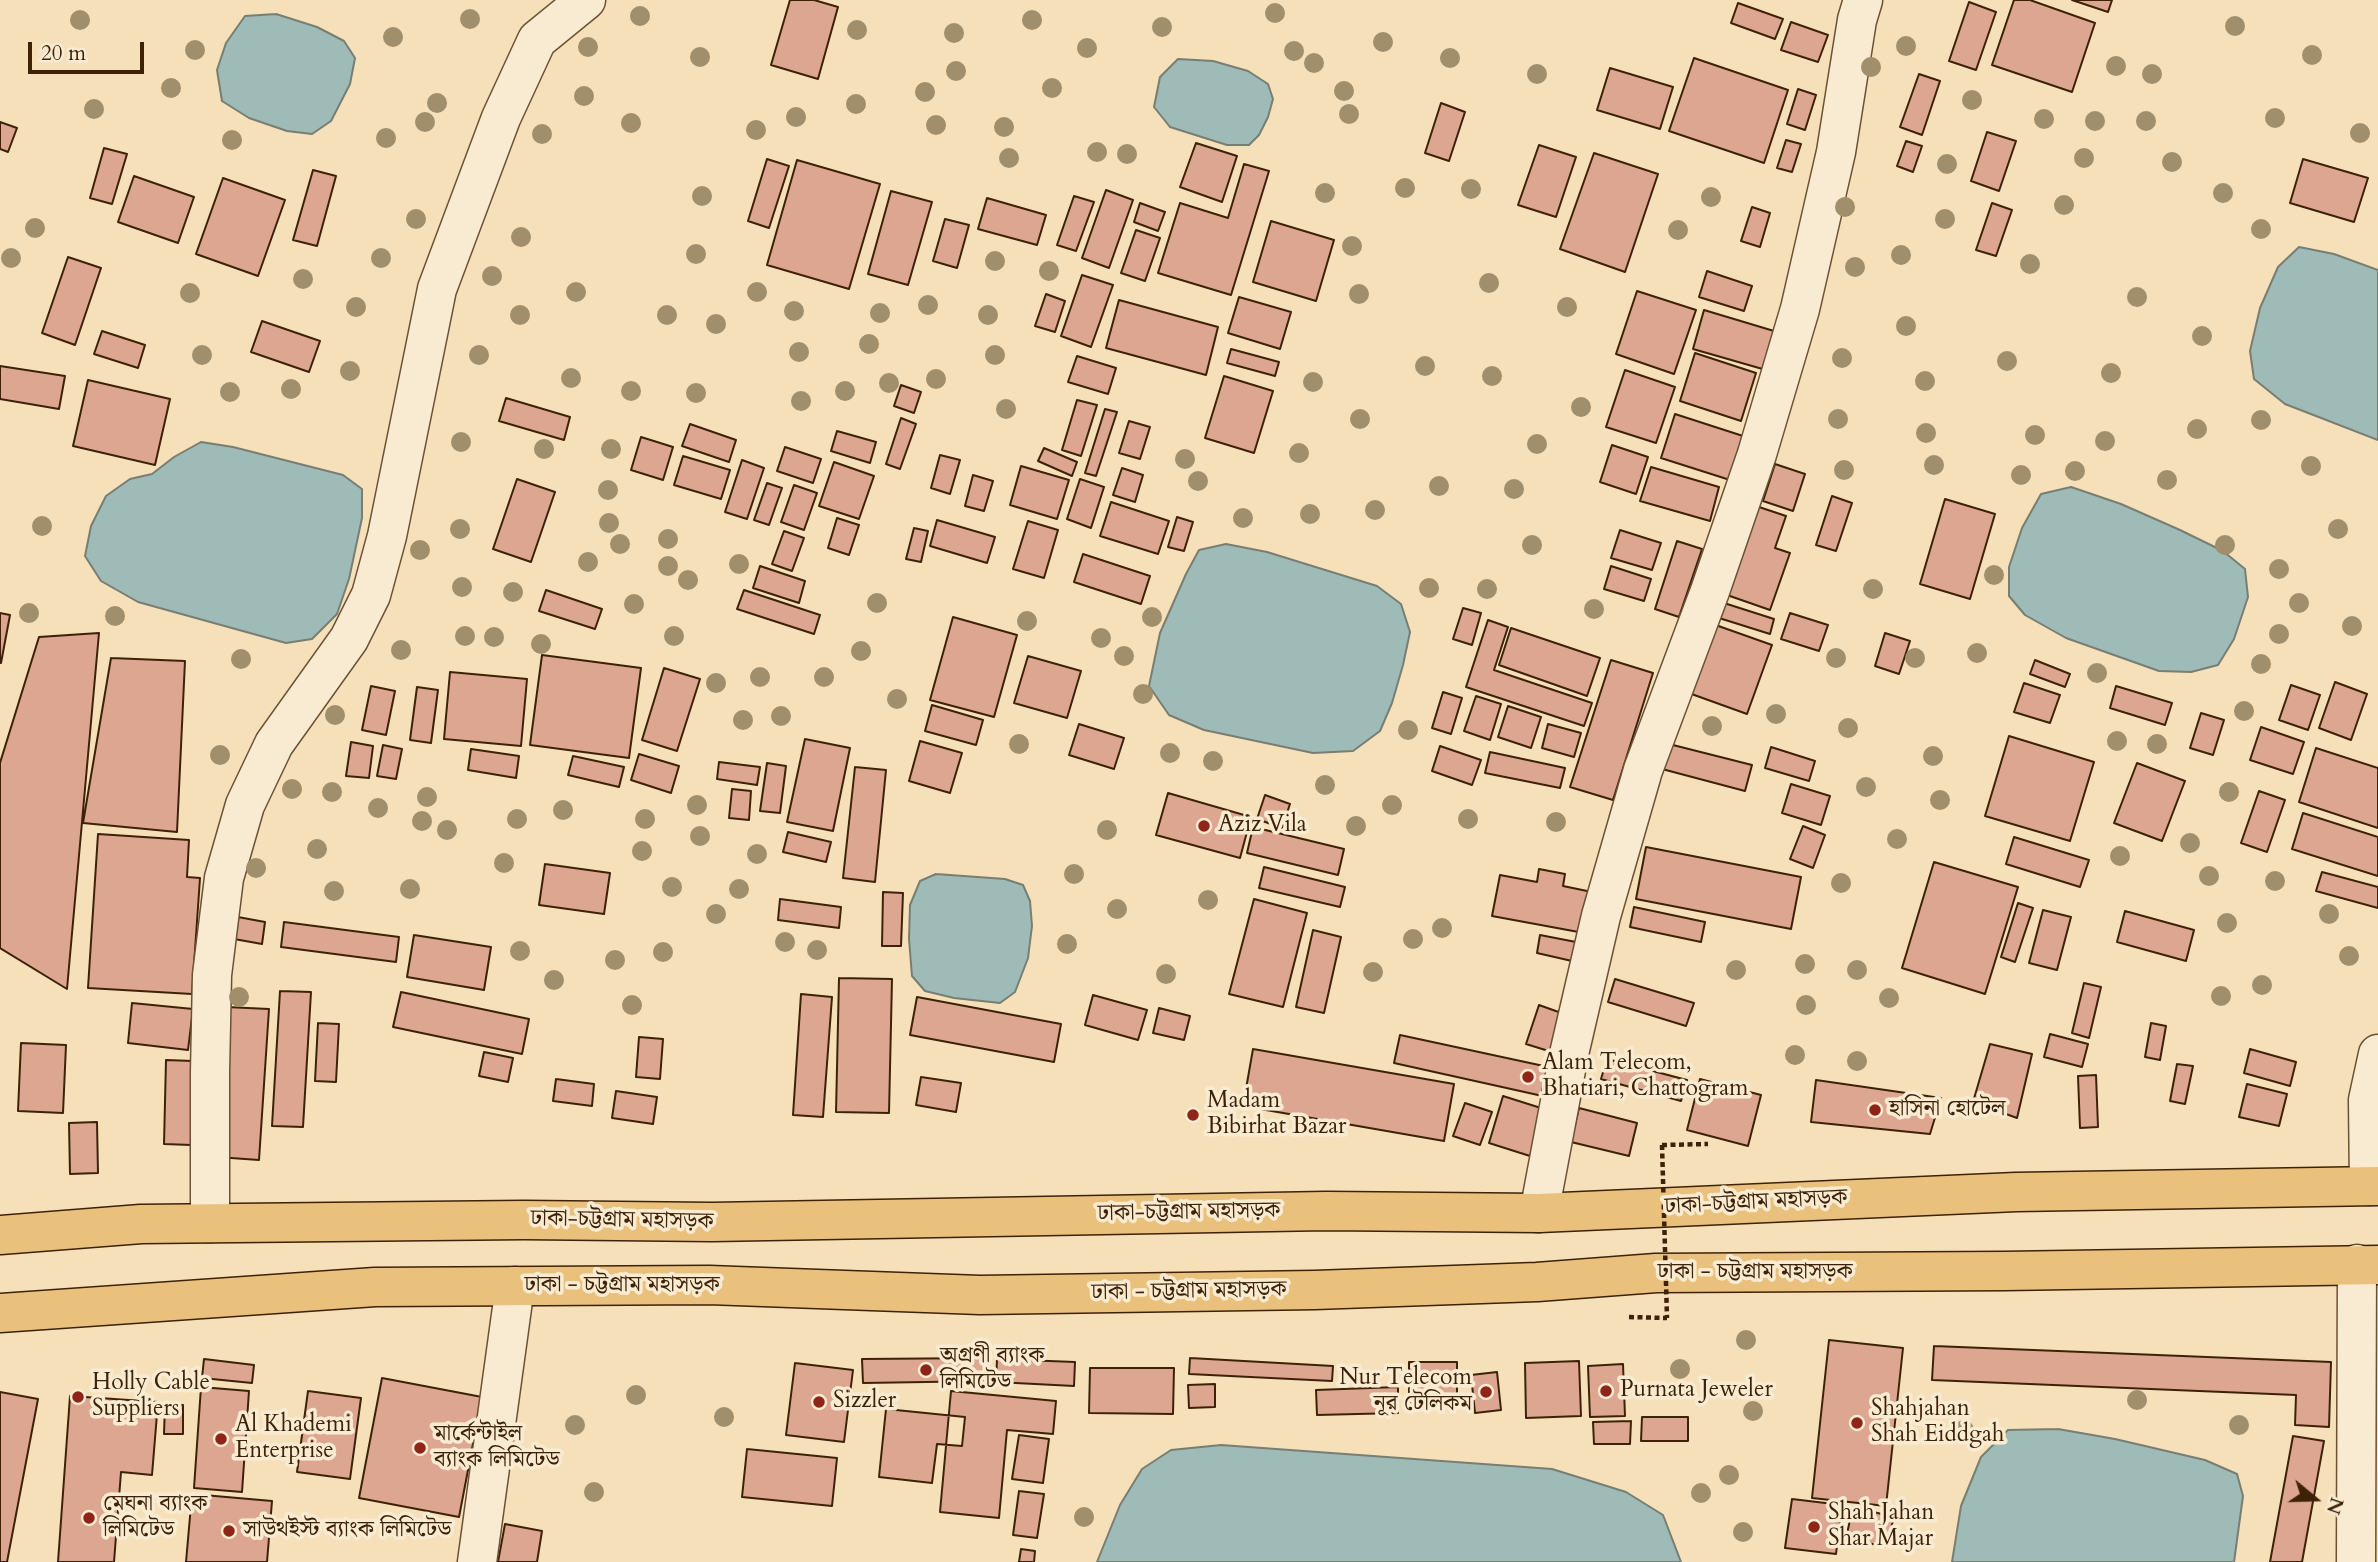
<!DOCTYPE html>
<meta charset="utf-8">
<style>
body{margin:0}
#map{position:relative;width:2378px;height:1562px;overflow:hidden;background:#f5e0ba;font-family:Cardo,serif}
canvas{display:block}
.north{position:absolute;left:2280px;top:1464px;width:70px;height:70px;-webkit-text-stroke:5px #f8ebd2;paint-order:stroke;rotate:109deg;font-size:19px;font-weight:700;line-height:28px;text-align:center;color:#3e2208}
.north::after{content:'';display:block;margin:auto;width:24px;height:32px;background:#3e2208;clip-path:polygon(50% 0,100% 100%,50% 72%,0 100%)}
.scale{position:absolute;left:28px;top:42px;width:116px;height:32px;box-sizing:border-box;border:4px solid #3e2208;border-top:0;padding-left:9px;font-size:21px;line-height:24px;white-space:nowrap;color:#3e2208;-webkit-text-stroke:5px #f8ebd2;paint-order:stroke}
</style>
<div id="map">
<canvas width="2378" height="1562"></canvas>
<div class="north">N</div>
<div class="scale">20 m</div>
</div>
<script>
const context = document.querySelector('canvas').getContext('2d');
context.lineJoin = 'round';
function fill(path, color) {
  context.fillStyle = color;
  context.fill(path, 'evenodd');
}
function shape(rows) {
  const path = new Path2D();
  for (const r of rows) {
    path.moveTo(r[0], r[1]);
    for (let i = 2; i < r.length; i += 2) path.lineTo(r[i], r[i + 1]);
  }
  return path;
}
function stroke(path, color, width, dash) {
  context.strokeStyle = color;
  context.lineWidth = width;
  context.lineCap = dash ? 'butt' : 'round';
  context.setLineDash(dash || []);
  context.stroke(path);
}
function write(font, color, halo, rows, align = 'center') {
  context.font = font + ' Cardo,"Noto Serif Bengali",serif';
  context.lineWidth = 7;
  context.setLineDash([]);
  context.textBaseline = 'middle';
  context.strokeStyle = halo;
  context.fillStyle = color;
  for (const [text, x, y, turn = 0] of rows) {
    context.save();
    context.translate(x, y);
    context.rotate((+turn || 0) * Math.PI / 180);
    context.textAlign = isNaN(turn) ? turn : align;
    if (halo) context.strokeText(text, 0, 0);
    context.fillText(text, 0, 0);
    context.restore();
  }
}
const water = shape([
 [276,14,317,27,344,41,355,58,350,84,331,121,312,134,287,131,249,118,222,101,217,70,226,43,245,16,276,14],
 [1178,59,1213,61,1248,71,1268,84,1273,99,1268,117,1259,135,1249,145,1227,145,1170,127,1154,107,1160,77,1178,59],
 [2299,247,2334,254,2378,270,2378,440,2285,404,2254,379,2250,351,2260,308,2278,267,2299,247],
 [201,442,233,447,343,475,362,489,362,518,349,579,337,614,312,639,286,643,138,602,101,581,85,556,91,526,106,496,130,479,152,474,174,457,201,442],
 [2071,487,2121,504,2180,530,2223,551,2245,569,2248,597,2234,639,2218,665,2191,672,2159,671,2066,638,2025,615,2009,596,2009,567,2022,528,2041,494,2071,487],
 [1226,544,1267,552,1377,586,1401,604,1410,632,1403,665,1392,703,1380,731,1353,751,1313,753,1204,730,1169,715,1149,686,1160,633,1186,574,1199,550,1226,544],
 [936,874,1005,879,1023,885,1030,901,1032,926,1028,958,1015,992,1000,1003,954,998,925,991,912,976,909,939,910,905,920,881,936,874],
 [2058,1429,2115,1439,2205,1460,2237,1474,2243,1496,2234,1562,1952,1562,1961,1506,1981,1457,2008,1430,2058,1429],
 [1221,1445,1552,1469,1626,1492,1663,1515,1681,1562,1097,1562,1120,1505,1142,1469,1171,1450,1221,1445]
]);
fill(water, '#9fbbb8');
stroke(water, '#787e72', 2);
const building = shape([
 [790,0,814,0,838,7,818,79,771,65,790,0],
 [2014,0,2030,0,2095,23,2072,92,1992,65,2014,0],
 [2072,0,2112,0,2108,12,2072,0],
 [1969,2,1996,12,1976,70,1949,61,1969,2],
 [1738,3,1783,19,1775,39,1731,23,1738,3],
 [1791,22,1828,35,1818,62,1781,50,1791,22],
 [1694,58,1788,90,1764,163,1669,131,1694,58],
 [1610,68,1673,87,1660,129,1597,110,1610,68],
 [1919,74,1940,81,1922,135,1900,127,1919,74],
 [1798,89,1816,95,1805,130,1787,124,1798,89],
 [1441,103,1465,112,1449,161,1425,153,1441,103],
 [0,122,17,128,8,152,0,149,0,122],
 [1987,132,2016,141,1999,191,1971,181,1987,132],
 [1786,140,1801,144,1792,172,1777,168,1786,140],
 [1906,141,1922,146,1913,172,1897,166,1906,141],
 [1196,143,1237,156,1222,202,1180,187,1196,143],
 [1539,145,1576,157,1556,217,1518,205,1539,145],
 [104,148,127,154,112,204,90,198,104,148],
 [1594,153,1658,174,1625,272,1560,249,1594,153],
 [767,159,789,166,769,228,748,221,767,159],
 [2303,159,2368,178,2354,222,2290,203,2303,159],
 [797,160,880,184,849,289,767,265,797,160],
 [1244,164,1269,171,1231,295,1158,273,1180,203,1228,218,1244,164],
 [313,170,336,176,317,246,293,240,313,170],
 [134,176,194,197,178,243,118,222,134,176],
 [223,178,285,200,258,276,196,254,223,178],
 [1106,190,1133,200,1109,268,1082,258,1106,190],
 [891,191,932,202,908,285,868,274,891,191],
 [1074,196,1094,202,1076,251,1057,245,1074,196],
 [987,198,1046,215,1037,245,978,229,987,198],
 [1140,203,1165,212,1158,231,1134,222,1140,203],
 [1992,203,2012,210,1996,256,1976,250,1992,203],
 [1752,207,1770,213,1760,247,1741,241,1752,207],
 [945,219,969,225,957,268,933,261,945,219],
 [1271,221,1334,240,1316,301,1253,282,1271,221],
 [1136,230,1160,238,1145,281,1121,273,1136,230],
 [68,257,101,268,75,345,42,333,68,257],
 [1707,271,1752,286,1744,311,1699,297,1707,271],
 [1082,275,1113,285,1091,347,1061,336,1082,275],
 [1637,291,1696,310,1674,374,1616,354,1637,291],
 [1046,294,1065,301,1055,332,1035,326,1046,294],
 [1239,297,1291,312,1280,349,1228,333,1239,297],
 [1119,300,1218,327,1206,375,1106,348,1119,300],
 [1704,310,1784,334,1773,372,1693,349,1704,310],
 [262,321,320,341,309,372,251,352,262,321],
 [102,331,145,345,138,368,94,354,102,331],
 [1231,349,1279,362,1275,376,1227,363,1231,349],
 [1695,353,1756,373,1741,421,1680,401,1695,353],
 [1077,356,1116,368,1108,394,1068,382,1077,356],
 [0,366,65,376,59,409,0,399,0,366],
 [1625,370,1675,387,1656,443,1606,427,1625,370],
 [1224,376,1273,391,1254,453,1205,438,1224,376],
 [88,380,170,399,155,465,73,446,88,380],
 [901,385,921,392,914,413,894,406,901,385],
 [506,398,570,417,564,440,499,421,506,398],
 [1077,400,1097,405,1081,456,1062,450,1077,400],
 [1105,409,1117,412,1096,476,1085,473,1105,409],
 [1675,414,1743,436,1730,480,1661,458,1675,414],
 [901,418,916,424,900,469,886,464,901,418],
 [1129,421,1150,427,1140,459,1119,453,1129,421],
 [690,424,736,440,729,462,682,446,690,424],
 [837,431,876,442,870,463,831,451,837,431],
 [641,437,673,447,663,480,631,470,641,437],
 [1612,445,1648,457,1636,494,1600,482,1612,445],
 [785,447,821,459,813,483,777,471,785,447],
 [1044,448,1077,462,1072,476,1038,461,1044,448],
 [940,455,960,460,950,494,931,488,940,455],
 [683,456,730,470,721,499,674,485,683,456],
 [742,460,764,468,747,519,725,512,742,460],
 [834,462,874,476,859,519,819,506,834,462],
 [1775,464,1805,474,1793,511,1763,501,1775,464],
 [1021,466,1069,480,1057,519,1010,505,1021,466],
 [1651,467,1719,487,1710,521,1640,501,1651,467],
 [1122,468,1143,475,1135,502,1113,495,1122,468],
 [973,475,993,481,984,511,965,506,973,475],
 [517,479,555,492,531,562,493,549,517,479],
 [1080,479,1104,487,1091,528,1067,519,1080,479],
 [767,483,782,488,769,525,754,520,767,483],
 [794,485,817,493,804,530,781,522,794,485],
 [1832,496,1852,503,1836,551,1816,545,1832,496],
 [1945,499,1995,514,1970,599,1920,584,1945,499],
 [1111,502,1169,521,1158,554,1100,536,1111,502],
 [1759,507,1786,516,1775,548,1790,553,1770,610,1727,595,1759,507],
 [1177,517,1193,522,1184,551,1168,547,1177,517],
 [837,518,859,525,849,555,828,548,837,518],
 [937,520,995,537,987,563,930,546,937,520],
 [1028,521,1058,530,1044,578,1013,569,1028,521],
 [914,528,928,531,921,562,906,559,914,528],
 [1620,530,1661,543,1652,570,1611,558,1620,530],
 [784,531,804,538,792,571,772,564,784,531],
 [1677,541,1702,549,1679,617,1655,609,1677,541],
 [1083,554,1150,576,1141,604,1074,582,1083,554],
 [760,566,805,581,799,603,753,588,760,566],
 [1611,566,1651,579,1644,601,1604,589,1611,566],
 [546,590,602,609,595,629,539,611,546,590],
 [744,590,820,615,814,634,737,609,744,590],
 [1724,603,1774,619,1770,634,1719,618,1724,603],
 [1463,608,1481,613,1472,645,1453,639,1463,608],
 [0,613,10,615,1,663,0,663,0,613],
 [1790,613,1828,625,1819,651,1781,639,1790,613],
 [953,617,1017,635,994,717,930,700,953,617],
 [1488,620,1508,627,1494,670,1592,703,1584,726,1466,687,1488,620],
 [1710,623,1772,645,1747,714,1686,692,1710,623],
 [1511,628,1600,658,1587,696,1499,665,1511,628],
 [99,633,67,989,0,948,0,763,39,637,99,633],
 [1885,633,1910,641,1899,674,1875,666,1885,633],
 [542,655,641,668,629,758,530,745,542,655],
 [1028,656,1081,671,1067,718,1014,703,1028,656],
 [111,658,185,661,177,832,83,823,111,658],
 [1611,660,1653,673,1613,800,1570,787,1611,660],
 [2035,660,2070,674,2065,687,2030,674,2035,660],
 [664,668,700,679,677,751,642,740,664,668],
 [450,672,527,679,521,746,444,739,450,672],
 [2335,682,2367,694,2351,740,2319,728,2335,682],
 [2024,683,2060,695,2050,723,2014,712,2024,683],
 [2291,685,2320,695,2308,730,2279,720,2291,685],
 [371,686,395,691,386,735,362,730,371,686],
 [2116,686,2172,703,2165,725,2110,708,2116,686],
 [417,687,438,690,431,743,410,740,417,687],
 [1443,692,1462,698,1451,734,1432,728,1443,692],
 [1476,696,1501,704,1490,740,1464,731,1476,696],
 [932,705,983,720,976,745,925,731,932,705],
 [1508,706,1541,717,1531,748,1498,737,1508,706],
 [2201,713,2224,720,2213,755,2190,748,2201,713],
 [1079,724,1124,738,1114,769,1069,755,1079,724],
 [1548,724,1581,733,1574,757,1542,748,1548,724],
 [2261,727,2304,742,2293,774,2250,760,2261,727],
 [2009,736,2094,762,2070,841,1985,816,2009,736],
 [805,739,850,748,833,831,787,822,805,739],
 [920,741,962,753,950,793,909,781,920,741],
 [351,742,373,746,369,778,346,776,351,742],
 [1669,744,1752,765,1745,791,1662,769,1669,744],
 [383,745,402,749,396,779,377,776,383,745],
 [1440,746,1481,760,1472,785,1432,771,1440,746],
 [1771,747,1815,761,1809,781,1765,768,1771,747],
 [2316,748,2378,768,2378,828,2299,802,2316,748],
 [471,749,519,756,516,778,468,770,471,749],
 [1490,752,1565,768,1560,788,1485,773,1490,752],
 [639,754,679,766,671,793,631,780,639,754],
 [573,756,624,767,619,787,568,775,573,756],
 [719,762,760,767,757,785,717,779,719,762],
 [767,763,786,766,780,813,760,811,767,763],
 [2137,763,2185,781,2162,841,2114,823,2137,763],
 [855,767,886,770,875,882,843,878,855,767],
 [1791,784,1830,796,1821,825,1782,813,1791,784],
 [732,789,751,791,749,820,729,818,732,789],
 [2259,791,2285,800,2267,852,2241,843,2259,791],
 [1168,793,1251,817,1240,858,1156,835,1168,793],
 [1265,795,1290,804,1282,828,1257,819,1265,795],
 [2303,813,2378,837,2378,876,2292,849,2303,813],
 [1803,826,1825,835,1813,868,1790,859,1803,826],
 [1253,827,1344,849,1338,875,1247,853,1253,827],
 [788,832,831,842,826,862,783,852,788,832],
 [98,834,189,840,187,877,200,878,192,994,88,988,98,834],
 [2014,837,2089,860,2080,887,2006,864,2014,837],
 [1646,847,1801,877,1791,929,1636,899,1646,847],
 [1934,862,2018,887,1985,994,1902,968,1934,862],
 [545,864,610,873,604,914,539,905,545,864],
 [1264,867,1345,887,1340,907,1259,888,1264,867],
 [1539,869,1565,874,1563,886,1592,892,1584,933,1492,916,1500,875,1537,882,1539,869],
 [2322,872,2378,887,2378,908,2316,891,2322,872],
 [883,892,903,893,901,946,882,946,883,892],
 [780,899,841,907,839,928,778,920,780,899],
 [1254,899,1307,913,1283,1007,1229,994,1254,899],
 [2018,903,2033,908,2015,962,2001,957,2018,903],
 [1634,907,1705,922,1701,942,1630,927,1634,907],
 [2043,910,2071,917,2057,970,2029,963,2043,910],
 [2125,911,2194,930,2186,961,2117,942,2125,911],
 [227,915,265,922,262,944,223,937,227,915],
 [284,922,399,937,396,962,281,947,284,922],
 [1313,930,1341,937,1324,1013,1296,1007,1313,930],
 [414,935,491,947,484,990,407,977,414,935],
 [1540,935,1576,942,1572,961,1537,953,1540,935],
 [839,978,892,979,889,1113,836,1112,839,978],
 [1615,979,1694,1003,1686,1026,1608,1002,1615,979],
 [2084,983,2101,987,2089,1038,2072,1033,2084,983],
 [280,991,311,992,303,1127,272,1126,280,991],
 [401,992,529,1019,522,1054,393,1027,401,992],
 [801,994,832,997,823,1117,793,1115,801,994],
 [1093,995,1147,1010,1138,1040,1085,1025,1093,995],
 [917,997,1061,1024,1054,1062,910,1035,917,997],
 [132,1003,193,1009,188,1050,128,1043,132,1003],
 [1539,1005,1567,1015,1555,1053,1526,1044,1539,1005],
 [226,1007,269,1009,259,1160,217,1157,226,1007],
 [1159,1008,1190,1016,1184,1040,1153,1033,1159,1008],
 [318,1023,339,1024,336,1082,315,1081,318,1023],
 [2151,1023,2166,1026,2160,1060,2145,1057,2151,1023],
 [2050,1034,2088,1044,2082,1067,2044,1057,2050,1034],
 [1400,1035,1553,1068,1547,1097,1394,1063,1400,1035],
 [639,1037,663,1039,660,1079,636,1077,639,1037],
 [21,1043,66,1045,63,1113,18,1111,21,1043],
 [1990,1044,2032,1054,2017,1118,1973,1102,1990,1044],
 [1253,1049,1454,1084,1444,1141,1243,1106,1253,1049],
 [2250,1049,2296,1062,2290,1086,2244,1073,2250,1049],
 [484,1052,513,1058,508,1082,479,1076,484,1052],
 [1607,1059,1687,1080,1681,1101,1601,1079,1607,1059],
 [166,1060,193,1061,191,1145,164,1144,166,1060],
 [2177,1064,2193,1066,2185,1104,2170,1101,2177,1064],
 [2096,1075,2098,1127,2080,1128,2078,1076,2096,1075],
 [921,1077,961,1083,956,1112,916,1105,921,1077],
 [556,1079,594,1084,592,1106,553,1101,556,1079],
 [1700,1079,1761,1095,1748,1146,1687,1130,1700,1079],
 [1816,1080,1941,1098,1930,1134,1811,1122,1816,1080],
 [2247,1084,2287,1094,2279,1126,2239,1117,2247,1084],
 [616,1091,657,1097,653,1124,612,1118,616,1091],
 [1503,1096,1544,1109,1530,1156,1489,1143,1503,1096],
 [1465,1103,1492,1112,1480,1145,1453,1136,1465,1103],
 [1579,1108,1637,1123,1629,1156,1571,1142,1579,1108],
 [97,1122,98,1173,70,1174,69,1123,97,1122],
 [1829,1340,1903,1348,1886,1506,1812,1498,1829,1340],
 [1934,1346,2331,1362,2329,1427,2295,1425,2296,1395,1932,1380,1934,1346],
 [989,1358,989,1381,863,1383,862,1359,989,1358],
 [1190,1358,1333,1366,1332,1381,1189,1374,1190,1358],
 [204,1359,254,1365,252,1383,202,1378,204,1359],
 [997,1359,1075,1362,1074,1386,996,1382,997,1359],
 [1579,1361,1581,1416,1526,1418,1525,1363,1579,1361],
 [1409,1362,1457,1362,1457,1403,1409,1403,1409,1362],
 [795,1363,853,1370,844,1442,786,1435,795,1363],
 [1623,1364,1625,1416,1590,1417,1588,1366,1623,1364],
 [1090,1368,1174,1368,1173,1414,1089,1413,1090,1368],
 [1497,1372,1501,1410,1475,1413,1471,1375,1497,1372],
 [382,1378,482,1397,459,1517,359,1498,382,1378],
 [1215,1384,1215,1407,1189,1408,1188,1385,1215,1384],
 [201,1387,249,1391,242,1492,194,1488,201,1387],
 [1398,1387,1398,1413,1317,1415,1316,1390,1398,1387],
 [308,1391,361,1398,350,1479,297,1472,308,1391],
 [951,1391,1056,1401,1053,1434,1007,1430,999,1518,940,1512,951,1391],
 [0,1392,38,1399,7,1562,0,1562,0,1392],
 [70,1396,158,1402,152,1475,121,1472,114,1562,58,1562,70,1396],
 [165,1404,183,1405,183,1434,164,1434,165,1404],
 [886,1409,965,1417,962,1446,937,1444,932,1483,879,1477,886,1409],
 [1642,1417,1688,1417,1688,1441,1641,1441,1642,1417],
 [1631,1421,1630,1444,1594,1444,1593,1422,1631,1421],
 [1019,1435,1049,1439,1043,1483,1012,1479,1019,1435],
 [2293,1436,2324,1441,2302,1562,2270,1562,2293,1436],
 [747,1449,837,1458,832,1506,742,1497,747,1449],
 [1019,1491,1044,1494,1037,1538,1013,1535,1019,1491],
 [192,1494,272,1501,267,1562,186,1562,192,1494],
 [1792,1499,1842,1505,1836,1554,1785,1548,1792,1499],
 [1853,1507,1894,1517,1886,1547,1846,1538,1853,1507],
 [505,1524,542,1531,537,1562,498,1562,505,1524],
 [1021,1549,1035,1551,1034,1562,1019,1562,1021,1549]
]);
fill(building, '#dda690');
stroke(building, '#3e2208', 2);
const minor = shape([
 [2369,1186,2368,1100,2378,1054],
 [1539,1213,1569,1054,1601,916,1643,770,1710,591,1757,454,1800,309,1836,152,1857,20,1863,0],
 [210,1223,210,1073,212,975,224,878,245,805,274,744,349,639,371,595,387,536,437,289,501,118,537,40,586,0],
 [477,1562,515,1286],
 [2356,1562,2357,1264]
]);
const trunk = shape([
 [0,1235,141,1224,524,1220,712,1222,1326,1211,1539,1213,2016,1192,2378,1186],
 [0,1313,375,1287,709,1285,980,1295,1315,1290,1537,1282,1656,1273,2005,1271,2378,1265]
]);
stroke(minor, '#6c5234', 41);
stroke(trunk, '#3e2208', 41);
stroke(shape([
 [1662,1145,1708,1144],
 [1629,1317,1667,1318]
]), '#3e2208', 4.5, [5, 3.5]);
stroke(minor, '#f8ebd2', 38);
stroke(trunk, '#eac07d', 38);
stroke(shape([
 [1662,1145,1667,1318]
]), '#3e2208', 4.5, [5, 3.5]);
context.fillStyle = '#a18e6b';
for (const [x, y] of [
 [1275,13],
 [640,16],
 [470,19],
 [80,20],
 [1032,20],
 [2235,26],
 [1162,27],
 [857,30],
 [954,33],
 [393,37],
 [1383,42],
 [1906,46],
 [588,47],
 [1087,48],
 [195,50],
 [1294,51],
 [2312,55],
 [700,57],
 [1450,58],
 [1314,63],
 [2116,66],
 [1871,67],
 [956,71],
 [1537,74],
 [2152,74],
 [171,88],
 [1052,88],
 [1344,91],
 [925,92],
 [584,96],
 [1972,100],
 [437,103],
 [856,104],
 [94,109],
 [1349,114],
 [796,117],
 [2275,118],
 [2044,119],
 [2095,121],
 [2146,121],
 [425,122],
 [631,123],
 [936,125],
 [1004,127],
 [756,130],
 [2360,133],
 [542,134],
 [386,138],
 [232,140],
 [1097,152],
 [1127,154],
 [1009,158],
 [2084,158],
 [2172,162],
 [1947,164],
 [1405,188],
 [1471,189],
 [1325,193],
 [2223,193],
 [702,196],
 [1711,197],
 [2064,205],
 [1845,207],
 [416,219],
 [1945,219],
 [35,228],
 [2261,229],
 [1678,230],
 [521,237],
 [1352,246],
 [696,254],
 [1901,255],
 [11,258],
 [381,258],
 [995,261],
 [2030,264],
 [1855,267],
 [1049,271],
 [492,276],
 [303,279],
 [1489,283],
 [576,292],
 [757,292],
 [190,293],
 [1359,294],
 [2137,297],
 [928,305],
 [356,307],
 [1567,307],
 [794,311],
 [880,313],
 [520,315],
 [667,315],
 [988,315],
 [716,324],
 [1906,326],
 [2202,336],
 [869,344],
 [799,352],
 [202,355],
 [479,355],
 [995,355],
 [1842,358],
 [2007,361],
 [1425,366],
 [350,371],
 [2111,373],
 [1492,376],
 [571,378],
 [936,379],
 [1925,381],
 [1313,382],
 [889,383],
 [291,389],
 [631,391],
 [845,391],
 [230,392],
 [696,393],
 [801,401],
 [1581,407],
 [1006,409],
 [1360,419],
 [1838,419],
 [2261,420],
 [2197,429],
 [1926,433],
 [2035,435],
 [2105,441],
 [461,442],
 [1537,444],
 [544,449],
 [611,449],
 [1299,453],
 [1185,459],
 [1934,465],
 [2311,466],
 [1844,470],
 [2075,471],
 [2021,475],
 [2167,480],
 [1198,481],
 [1439,486],
 [1514,489],
 [608,490],
 [1375,510],
 [1310,514],
 [1243,518],
 [609,523],
 [42,526],
 [460,529],
 [2338,529],
 [668,539],
 [620,544],
 [1532,545],
 [2225,545],
 [420,550],
 [588,562],
 [739,564],
 [668,566],
 [2279,569],
 [1994,575],
 [688,580],
 [462,587],
 [1429,588],
 [1487,589],
 [1873,589],
 [513,592],
 [877,603],
 [2299,603],
 [634,604],
 [1594,609],
 [29,613],
 [115,616],
 [1152,617],
 [1027,621],
 [2352,626],
 [2279,634],
 [465,636],
 [674,636],
 [494,637],
 [1101,638],
 [541,644],
 [401,650],
 [861,651],
 [1977,653],
 [1124,656],
 [1836,658],
 [1915,658],
 [241,659],
 [2261,664],
 [2097,673],
 [760,677],
 [824,677],
 [716,683],
 [1143,694],
 [897,699],
 [2244,711],
 [1776,714],
 [335,715],
 [781,716],
 [743,720],
 [1712,726],
 [1848,728],
 [1408,730],
 [2117,741],
 [1019,744],
 [2157,744],
 [1170,753],
 [220,755],
 [1933,756],
 [1213,761],
 [1325,785],
 [1866,787],
 [292,789],
 [332,792],
 [2229,792],
 [427,797],
 [1940,800],
 [697,805],
 [1392,805],
 [378,808],
 [563,810],
 [517,819],
 [645,819],
 [1468,819],
 [422,821],
 [1556,822],
 [1356,826],
 [447,830],
 [1107,830],
 [700,836],
 [1897,839],
 [2190,843],
 [317,849],
 [642,851],
 [757,854],
 [2120,856],
 [504,863],
 [256,868],
 [1074,874],
 [2209,876],
 [2275,881],
 [1841,883],
 [672,887],
 [410,889],
 [739,889],
 [334,891],
 [1208,900],
 [1117,909],
 [716,914],
 [2329,914],
 [2227,923],
 [1442,928],
 [1413,939],
 [785,942],
 [1067,944],
 [817,950],
 [520,951],
 [663,952],
 [2349,956],
 [615,960],
 [1805,964],
 [1736,970],
 [1857,970],
 [1373,972],
 [1166,974],
 [554,980],
 [2262,985],
 [2221,996],
 [239,997],
 [1889,998],
 [632,1005],
 [1806,1005],
 [1795,1055],
 [1857,1061],
 [1746,1340],
 [1680,1369],
 [636,1395],
 [2137,1400],
 [1753,1411],
 [724,1417],
 [575,1425],
 [2239,1425],
 [1964,1430],
 [1729,1475],
 [594,1492],
 [1701,1493],
 [1084,1517],
 [1743,1532]
]) {
  context.beginPath();
  context.arc(x, y, 10, 0, 2 * Math.PI);
  context.fill();
}
for (const [x, y, r, color] of [
 [1204,826,7,"#8f2418"],
 [1528,1077,7,"#8f2418"],
 [1875,1110,7,"#8f2418"],
 [1193,1115,7,"#8f2418"],
 [926,1370,7,"#8f2418"],
 [1606,1391,7,"#8f2418"],
 [1486,1392,7,"#8f2418"],
 [78,1397,7,"#8f2418"],
 [819,1402,7,"#8f2418"],
 [1857,1423,7,"#8f2418"],
 [221,1439,7,"#8f2418"],
 [420,1448,7,"#8f2418"],
 [89,1518,7,"#8f2418"],
 [1814,1527,7,"#8f2418"],
 [229,1531,7,"#8f2418"]
]) {
  const dot = new Path2D();
  dot.arc(x, y, r, 0, 2 * Math.PI);
  context.fillStyle = color;
  context.fill(dot);
  stroke(dot, '#f8ebd2', 2.5);
}
write('23px', '#3e2208', '#f8ebd2', [
 ["Aziz Vila",1218,826],
 ["Alam Telecom,",1542,1064],
 ["Bhatiari, Chattogram",1542,1090],
 ["Madam",1207,1102],
 ["Bibirhat Bazar",1207,1128],
 ["হাসিনা হোটেল",1889,1110],
 ["অগ্রণী ব্যাংক",940,1357],
 ["লিমিটেড",940,1383],
 ["Nur Telecom",1472,1379,"right"],
 ["নূর টেলিকম",1472,1405,"right"],
 ["Holly Cable",92,1384],
 ["Suppliers",92,1410],
 ["Purnata Jeweler",1620,1391],
 ["Sizzler",833,1402],
 ["Shahjahan",1871,1410],
 ["Shah Eiddgah",1871,1436],
 ["Al Khademi",235,1426],
 ["Enterprise",235,1452],
 ["মার্কেন্টাইল",434,1435],
 ["ব্যাংক লিমিটেড",434,1461],
 ["মেঘনা ব্যাংক",103,1505],
 ["লিমিটেড",103,1531],
 ["Shah Jahan",1828,1514],
 ["Shar Majar",1828,1540],
 ["সাউথইস্ট ব্যাংক লিমিটেড",243,1531]
], 'left');
write('23px', '#3e2208', '#f8ebd2', [
 ["ঢাকা-চট্টগ্রাম মহাসড়ক",1756,1203,-3],
 ["ঢাকা-চট্টগ্রাম মহাসড়ক",1189,1213,-1],
 ["ঢাকা-চট্টগ্রাম মহাসড়ক",622,1221,1],
 ["ঢাকা - চট্টগ্রাম মহাসড়ক",1755,1273],
 ["ঢাকা - চট্টগ্রাম মহাসড়ক",622,1286],
 ["ঢাকা - চট্টগ্রাম মহাসড়ক",1189,1292,-1]
]);
</script>
